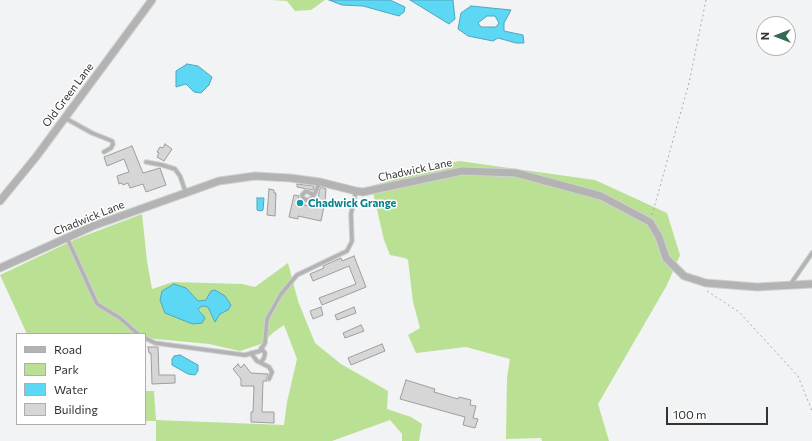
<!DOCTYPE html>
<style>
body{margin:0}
#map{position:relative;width:812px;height:441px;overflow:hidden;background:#f2f3f4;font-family:Commissioner,sans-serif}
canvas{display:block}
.legend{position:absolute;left:16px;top:333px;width:130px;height:92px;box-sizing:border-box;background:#fff;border:1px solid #aeaeae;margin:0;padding:5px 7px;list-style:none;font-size:12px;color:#343435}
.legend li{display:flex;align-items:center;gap:8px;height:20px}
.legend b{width:20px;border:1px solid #aeaeae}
.north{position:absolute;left:756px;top:16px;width:40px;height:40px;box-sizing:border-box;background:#fff;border:1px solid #aeaeae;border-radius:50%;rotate:270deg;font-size:11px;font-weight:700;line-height:16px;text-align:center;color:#343435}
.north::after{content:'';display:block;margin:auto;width:14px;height:18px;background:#356b51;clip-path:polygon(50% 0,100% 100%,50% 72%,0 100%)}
.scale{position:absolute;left:666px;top:407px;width:102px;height:18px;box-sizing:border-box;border:2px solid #343435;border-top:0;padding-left:5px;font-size:12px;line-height:14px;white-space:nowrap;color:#343435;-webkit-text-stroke:3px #fff;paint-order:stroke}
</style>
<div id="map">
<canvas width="812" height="441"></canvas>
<ul class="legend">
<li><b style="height:5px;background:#b4b3b3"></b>Road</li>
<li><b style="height:11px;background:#bae093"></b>Park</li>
<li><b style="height:11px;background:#5cd7f4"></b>Water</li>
<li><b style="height:11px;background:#d7d6d6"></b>Building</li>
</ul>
<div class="north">N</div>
<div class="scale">100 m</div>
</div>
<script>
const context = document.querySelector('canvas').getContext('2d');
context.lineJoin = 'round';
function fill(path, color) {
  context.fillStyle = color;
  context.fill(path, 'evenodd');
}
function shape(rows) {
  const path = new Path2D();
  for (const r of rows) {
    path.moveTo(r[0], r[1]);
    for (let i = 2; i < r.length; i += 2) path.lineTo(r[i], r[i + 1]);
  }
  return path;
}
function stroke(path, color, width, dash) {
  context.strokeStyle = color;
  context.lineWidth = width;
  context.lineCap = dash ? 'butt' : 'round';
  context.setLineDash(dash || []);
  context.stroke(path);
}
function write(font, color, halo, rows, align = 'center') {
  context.font = font + ' Commissioner,sans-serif';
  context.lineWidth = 3;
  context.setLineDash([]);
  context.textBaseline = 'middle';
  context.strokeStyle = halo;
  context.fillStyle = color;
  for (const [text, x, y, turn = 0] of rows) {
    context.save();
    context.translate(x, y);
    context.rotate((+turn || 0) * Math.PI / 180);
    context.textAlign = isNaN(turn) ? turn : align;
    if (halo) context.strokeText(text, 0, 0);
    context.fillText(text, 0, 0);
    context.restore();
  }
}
fill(shape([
 [272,0,325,0,311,10,295,11,287,1],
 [459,161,595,180,667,213,680,255,667,285,598,404,609,441,542,441,541,438,506,439,507,378,510,359,466,347,416,353,408,335,420,328,413,302,408,260,405,258,390,255,384,240,373,192,364,188],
 [142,214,147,261,152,289,173,282,242,284,255,287,288,263,298,301,315,343,341,364,388,391,387,409,411,417,422,424,419,441,402,441,402,434,390,420,332,441,156,441,156,421,145,421,145,391,154,391,156,420,284,425,287,402,297,359,284,325,274,332,261,344,240,351,209,344,145,338,145,334,27,334,0,275,76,239],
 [211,291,228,310,213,318,208,307,202,306,198,308,202,313,160,300,198,301,206,300]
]), '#bae093');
const water = shape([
 [329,0,390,0,405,7,404,12,399,16,363,6,342,5,329,0],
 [410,0,453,0,455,19,449,24,410,0],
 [471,6,511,10,504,23,504,31,523,35,524,43,516,43,498,38,493,41,468,36,458,29,461,13,471,6],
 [487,16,495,16,499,23,496,27,481,27,478,23,487,16],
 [187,64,198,66,212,77,209,85,201,93,194,92,186,84,176,87,176,71,187,64],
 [257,198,264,198,263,210,261,211,257,210,257,198],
 [174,284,186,288,198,301,206,300,211,291,215,290,225,296,231,305,228,310,220,314,215,322,208,307,202,306,198,309,205,318,202,323,194,324,190,323,165,313,160,300,162,291,174,284],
 [180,355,198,365,198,371,195,375,188,374,172,365,172,359,174,356,180,355]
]);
fill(water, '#5cd7f4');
stroke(water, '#50a6bb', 1);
const building = shape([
 [165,144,172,149,164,161,157,157,159,153,157,152,160,147,163,148,165,144],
 [132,146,143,173,160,168,166,185,146,192,143,184,130,188,128,183,123,185,122,183,119,184,117,176,129,172,124,159,107,166,104,157,132,146],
 [297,184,314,186,313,190,297,187,297,184],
 [321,187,326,189,325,201,341,202,341,207,324,206,321,221,298,216,298,219,289,217,294,195,299,196,298,200,305,203,304,205,318,208,319,191,321,187],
 [269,189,274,190,274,193,276,193,275,216,267,215,269,189],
 [354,256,366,287,322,305,319,298,356,284,349,266,313,281,310,274,324,268,323,266,334,261,341,258,342,261,354,256],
 [321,307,323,315,313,319,310,311,321,307],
 [354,307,356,313,337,320,335,315,354,307],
 [361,325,364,331,345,338,343,333,361,325],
 [382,344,385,351,351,365,348,358,382,344],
 [148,347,158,347,159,375,175,375,175,383,152,384,151,353,149,353,148,347],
 [238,364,241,368,244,364,251,373,268,374,266,379,267,381,263,381,262,412,274,412,274,423,251,422,251,412,253,412,254,386,241,386,241,379,233,369,238,364],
 [406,380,435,389,434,392,458,399,459,397,471,400,470,405,476,406,473,418,478,419,475,428,463,425,465,417,400,399,406,380]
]);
fill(building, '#d7d6d6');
stroke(building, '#9e9d9d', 1);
const lane = shape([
 [65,118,92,133,112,141,113,144,111,148,104,152],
 [146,162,162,165,175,169,180,176,186,193],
 [314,195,306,191,302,195,303,198,306,200,311,199,314,195,320,182],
 [67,238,97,304,120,318,138,334],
 [790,285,812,253],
 [145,338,155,343,245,355,260,351,265,343,267,319,281,294,297,275,347,251,352,241,351,214,356,191],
 [251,353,257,361,269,367,272,372,269,379],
 [261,362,264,358,265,353,261,348]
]);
const street = shape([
 [0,201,36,157,152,0],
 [0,268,93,226,219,181,255,176,290,178,320,182,356,191,363,192,462,171,516,173,601,196,650,222,659,237,666,258,684,276,706,283,757,287,812,284]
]);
stroke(lane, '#d0d1d2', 5.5);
stroke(street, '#d0d1d2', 9);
stroke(shape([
 [652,215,689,83,706,0],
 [707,291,739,312,798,376,812,411]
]), '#ababac', 1, [2, 3]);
stroke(lane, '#b4b3b3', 3.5);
stroke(street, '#b4b3b3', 7);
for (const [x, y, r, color] of [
 [300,203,4,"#0f9aa8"]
]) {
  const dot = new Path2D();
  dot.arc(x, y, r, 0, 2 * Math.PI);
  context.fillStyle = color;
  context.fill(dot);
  stroke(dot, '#fff', 1.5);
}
write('11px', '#343435', '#fff', [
 ["Old Green Lane",68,95,-53],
 ["Chadwick Lane",415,170,-12],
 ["Chadwick Lane",89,218,-22]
]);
write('bold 11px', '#0d838f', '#fff', [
 ["Chadwick Grange",308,203]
], 'left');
</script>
